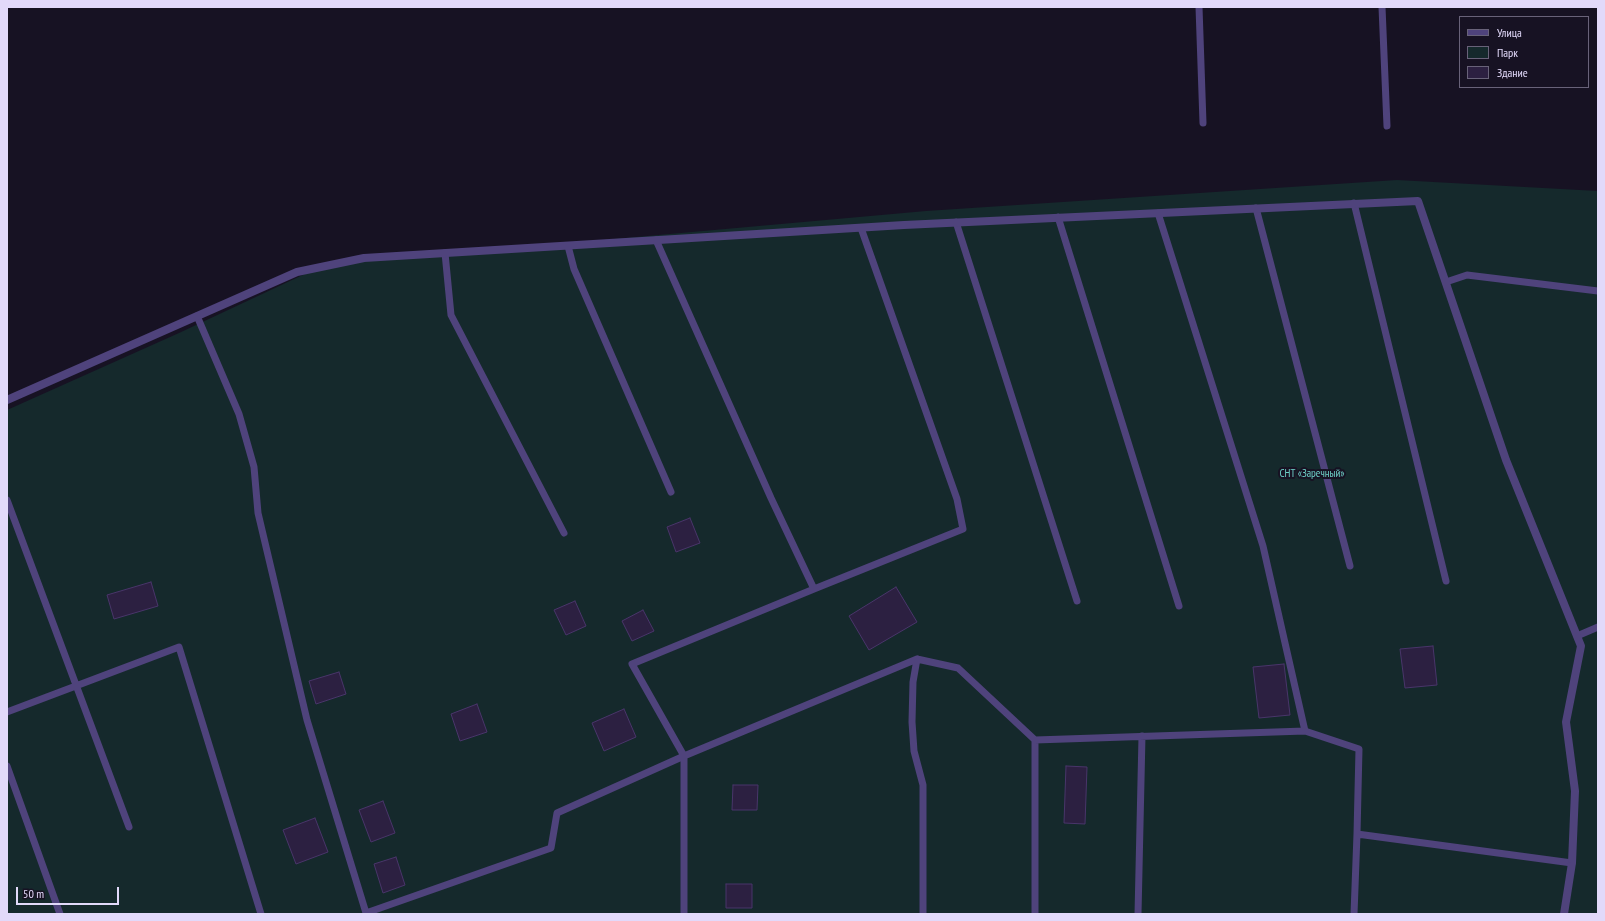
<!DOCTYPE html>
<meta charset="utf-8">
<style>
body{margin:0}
#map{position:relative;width:1605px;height:921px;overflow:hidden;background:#171223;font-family:"PT Sans Narrow",sans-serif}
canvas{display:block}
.frame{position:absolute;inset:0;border:8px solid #e2d9fa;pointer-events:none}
.legend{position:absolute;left:1459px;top:16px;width:130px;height:72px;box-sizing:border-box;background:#171223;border:1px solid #686279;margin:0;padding:5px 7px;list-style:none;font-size:12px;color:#e2d9fa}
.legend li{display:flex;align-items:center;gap:8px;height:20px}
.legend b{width:20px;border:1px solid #686279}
.scale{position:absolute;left:16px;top:887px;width:103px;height:18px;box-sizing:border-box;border:2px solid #e2d9fa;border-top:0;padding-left:5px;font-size:12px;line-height:14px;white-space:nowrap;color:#e2d9fa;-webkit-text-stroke:3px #171223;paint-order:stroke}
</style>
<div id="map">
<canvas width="1605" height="921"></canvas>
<div class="frame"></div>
<ul class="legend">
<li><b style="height:5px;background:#4f437c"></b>Улица</li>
<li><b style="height:11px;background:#15292c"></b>Парк</li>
<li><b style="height:11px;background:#2c2041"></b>Здание</li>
</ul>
<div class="scale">50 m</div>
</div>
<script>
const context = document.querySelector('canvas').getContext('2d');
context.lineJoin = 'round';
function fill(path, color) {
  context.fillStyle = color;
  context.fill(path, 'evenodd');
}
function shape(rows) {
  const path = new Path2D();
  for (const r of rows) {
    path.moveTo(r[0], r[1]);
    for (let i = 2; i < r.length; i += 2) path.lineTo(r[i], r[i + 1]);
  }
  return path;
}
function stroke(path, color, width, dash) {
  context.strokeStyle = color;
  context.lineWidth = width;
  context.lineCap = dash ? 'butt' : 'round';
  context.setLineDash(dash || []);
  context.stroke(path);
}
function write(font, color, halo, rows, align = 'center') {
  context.font = font + ' "PT Sans Narrow",sans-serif';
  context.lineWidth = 4;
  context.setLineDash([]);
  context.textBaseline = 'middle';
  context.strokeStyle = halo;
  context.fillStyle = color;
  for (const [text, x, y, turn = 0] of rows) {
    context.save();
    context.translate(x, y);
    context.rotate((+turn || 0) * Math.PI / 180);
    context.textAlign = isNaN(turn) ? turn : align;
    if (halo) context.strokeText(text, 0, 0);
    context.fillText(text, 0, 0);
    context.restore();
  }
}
fill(shape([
 [1397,180,1598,191,1598,914,7,914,7,410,179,333,324,265,926,211]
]), '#15292c');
const building = shape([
 [690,518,700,543,676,552,667,527,690,518],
 [151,582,158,606,114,619,107,595,151,582],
 [896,587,917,622,869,650,849,616,896,587],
 [575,601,586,626,566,635,554,610,575,601],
 [643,610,654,631,632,641,622,621,643,610],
 [1433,646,1437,685,1405,688,1400,649,1433,646],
 [1284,664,1290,715,1259,718,1253,667,1284,664],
 [339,672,346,694,316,704,309,681,339,672],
 [477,704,487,732,460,741,451,714,477,704],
 [624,709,636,737,604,751,592,723,624,709],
 [1066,766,1087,767,1085,824,1064,823,1066,766],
 [733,785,758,785,757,810,732,810,733,785],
 [383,801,395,833,371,842,359,810,383,801],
 [315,818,328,852,296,864,283,830,315,818],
 [396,857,405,885,383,893,374,864,396,857],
 [726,884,752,884,752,908,726,908,726,884]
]);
fill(building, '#2c2041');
stroke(building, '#49356a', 1);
stroke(shape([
 [1199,7,1203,123],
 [1382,7,1387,126],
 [1354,203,1446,581],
 [1256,208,1350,566],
 [1158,213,1263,546,1305,731],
 [1058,217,1179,606],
 [956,222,1077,601],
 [656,240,771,498,814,589,632,664,684,756,684,914],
 [568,246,574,269,671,492],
 [445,253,451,315,564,533],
 [1446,282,1467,275,1598,291],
 [197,316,239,414,254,467,258,513,307,720,366,913,551,848,557,813,684,756,917,659,913,682,912,722,914,751,923,785,923,914],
 [7,500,129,827],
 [814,589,963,529,957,499,861,228],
 [1577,636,1598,627],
 [917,659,958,668,1035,740],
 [7,712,179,647,261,914],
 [7,766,60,914],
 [1035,914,1035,740,1305,731,1359,749,1357,834,1572,863],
 [1138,914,1142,736],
 [1354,914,1357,834]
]), '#4f437c', 7);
stroke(shape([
 [7,400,297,272,364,258,904,225,1418,201,1506,460,1581,646,1566,722,1575,791,1572,863,1564,914]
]), '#4f437c', 8);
write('11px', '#6ed0c8', '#171223', [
 ["СНТ «Заречный»",1312,474]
]);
</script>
